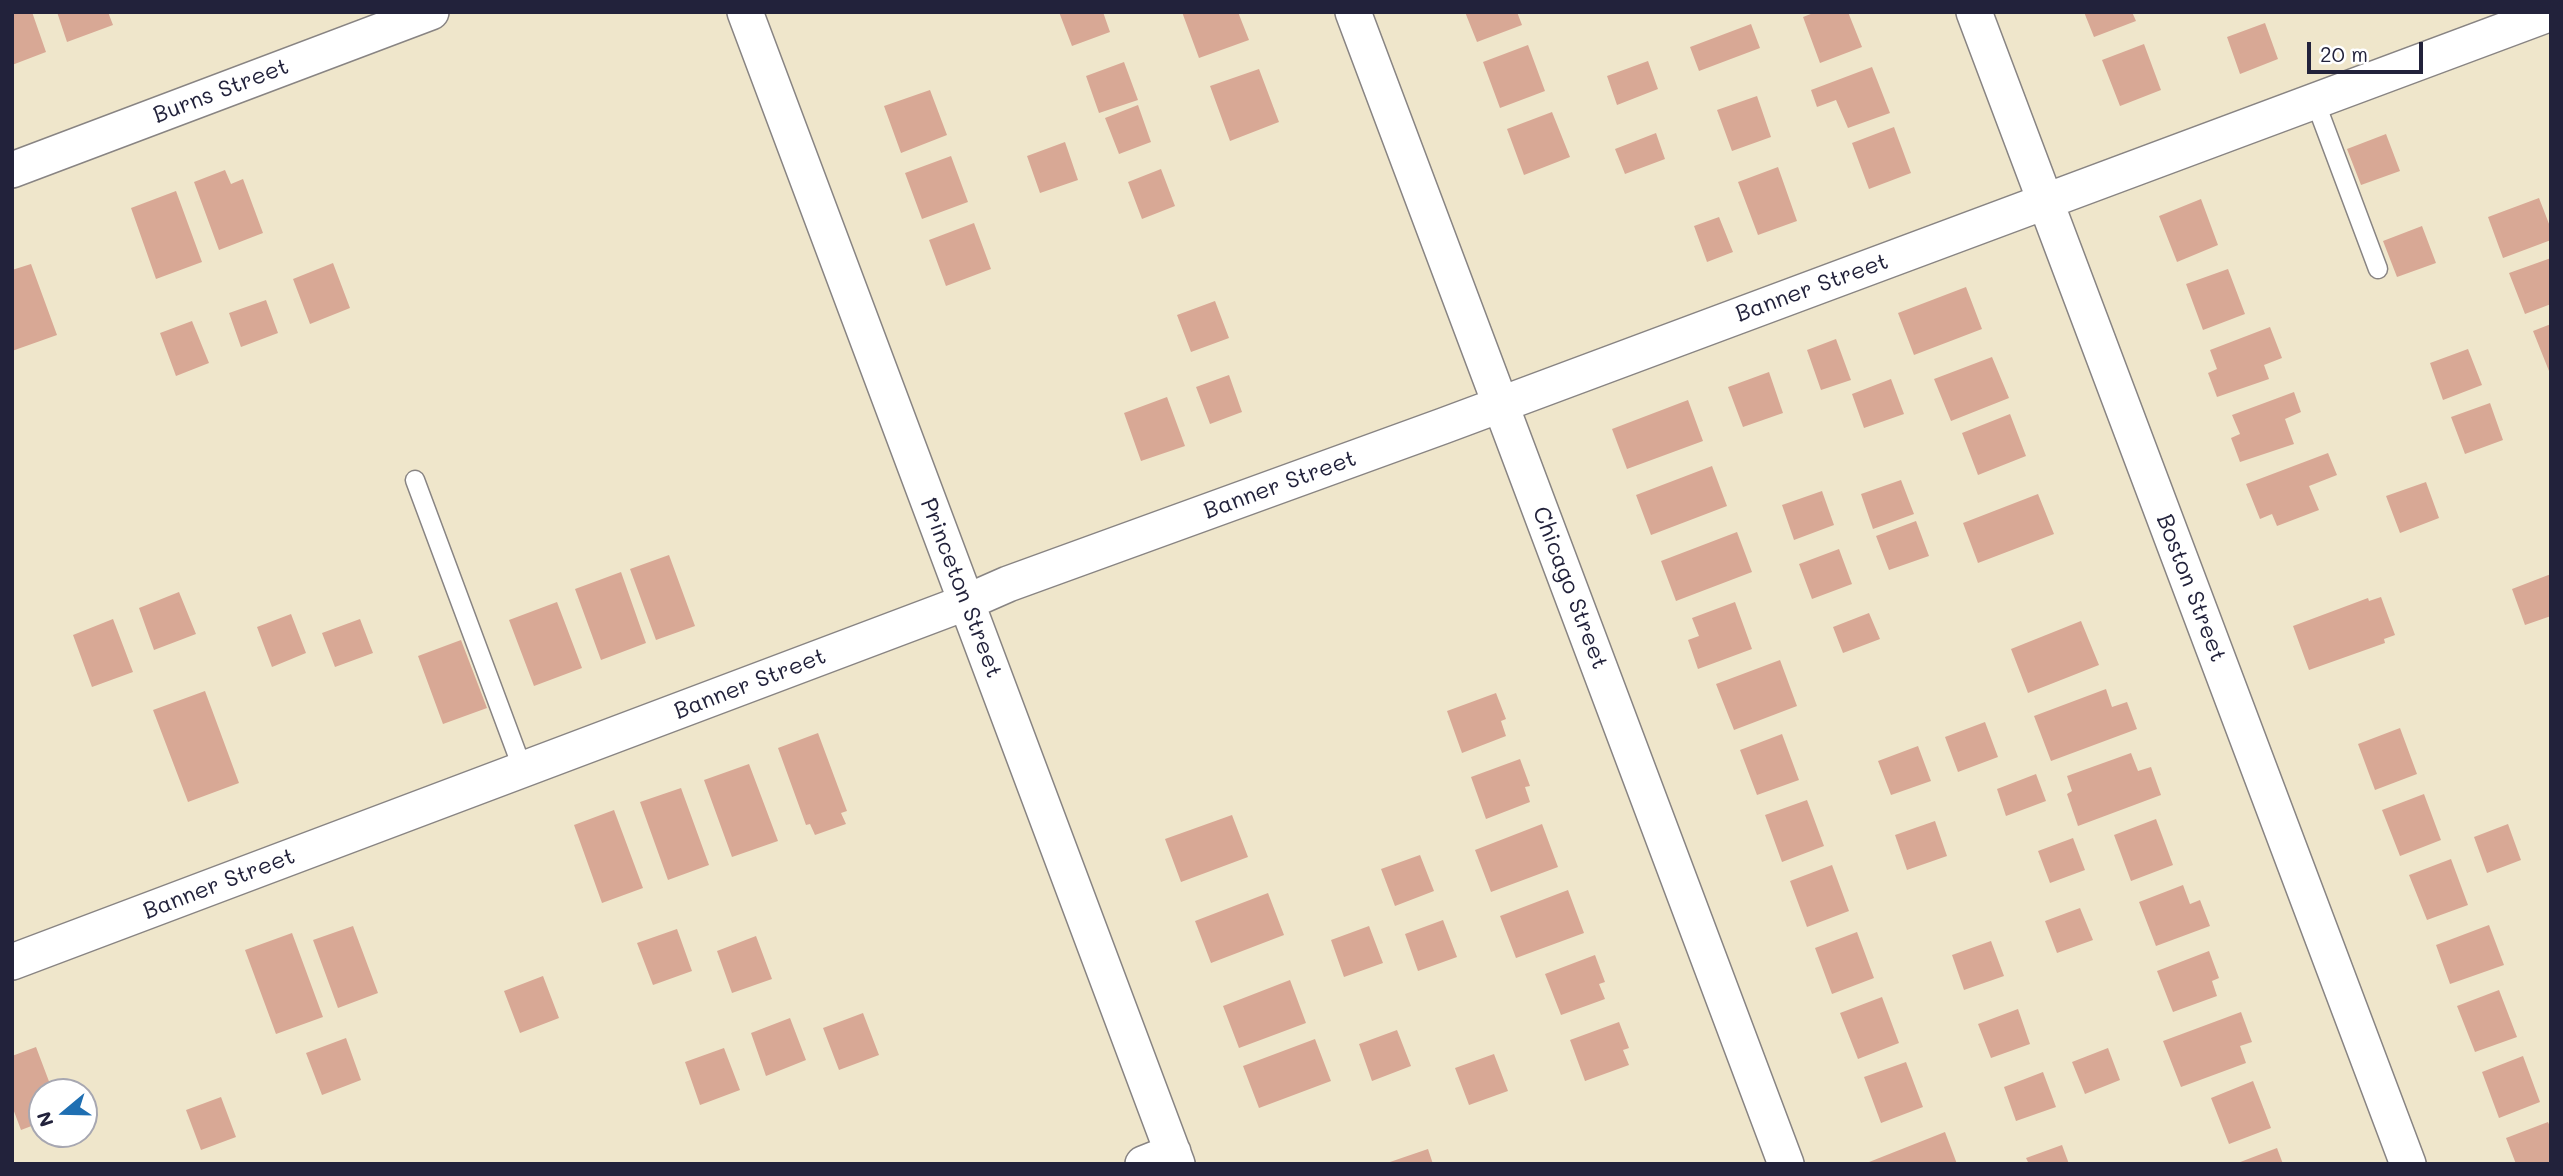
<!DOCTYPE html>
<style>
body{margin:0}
#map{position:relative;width:2563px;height:1176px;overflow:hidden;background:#efe6cb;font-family:Mali,sans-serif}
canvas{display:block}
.frame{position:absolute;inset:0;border:14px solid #22223b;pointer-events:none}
.north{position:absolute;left:28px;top:1078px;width:70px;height:70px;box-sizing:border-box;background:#fff;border:2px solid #a7a7b1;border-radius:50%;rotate:251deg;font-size:19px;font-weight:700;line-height:28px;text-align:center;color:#22223b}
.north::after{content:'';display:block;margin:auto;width:24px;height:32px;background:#1f6fb2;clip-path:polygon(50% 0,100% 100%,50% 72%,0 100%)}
.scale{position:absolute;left:2307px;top:42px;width:116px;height:32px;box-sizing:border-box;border:4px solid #22223b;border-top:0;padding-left:9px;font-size:21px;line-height:24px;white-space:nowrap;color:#22223b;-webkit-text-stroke:5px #fff;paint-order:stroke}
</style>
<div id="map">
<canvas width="2563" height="1176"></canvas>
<div class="frame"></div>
<div class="north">N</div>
<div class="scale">20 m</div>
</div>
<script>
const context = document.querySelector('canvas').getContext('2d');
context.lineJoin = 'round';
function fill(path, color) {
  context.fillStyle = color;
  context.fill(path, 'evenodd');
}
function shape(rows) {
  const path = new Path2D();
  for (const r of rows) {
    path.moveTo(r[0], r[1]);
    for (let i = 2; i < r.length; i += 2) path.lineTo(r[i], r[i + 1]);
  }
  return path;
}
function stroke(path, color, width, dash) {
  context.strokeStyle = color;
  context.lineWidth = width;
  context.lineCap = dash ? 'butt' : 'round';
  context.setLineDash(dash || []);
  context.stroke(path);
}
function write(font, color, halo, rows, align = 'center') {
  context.font = font + ' Mali,sans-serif';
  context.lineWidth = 5;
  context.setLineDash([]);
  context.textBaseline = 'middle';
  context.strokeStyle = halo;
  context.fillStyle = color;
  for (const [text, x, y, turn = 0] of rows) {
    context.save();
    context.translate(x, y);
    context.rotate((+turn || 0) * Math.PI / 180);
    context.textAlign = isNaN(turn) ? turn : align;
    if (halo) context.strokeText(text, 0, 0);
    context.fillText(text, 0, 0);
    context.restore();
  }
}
fill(shape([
 [12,12,32,12,46,52,12,65],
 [57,12,108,12,113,25,67,42],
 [1059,12,1103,12,1110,32,1072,46],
 [1182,12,1238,12,1249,40,1199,58],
 [1465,12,1517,12,1522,25,1477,42],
 [1816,12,1848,12,1862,47,1820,63,1803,17],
 [2084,12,2132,12,2136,21,2094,37],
 [2265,23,2278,59,2240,74,2227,37],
 [1751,24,1760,48,1699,71,1690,47],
 [2144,44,2161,90,2120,106,2102,60],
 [1528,45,1545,91,1500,108,1483,62],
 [1648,61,1658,89,1617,105,1607,76],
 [1124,62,1138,100,1099,113,1086,76],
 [1872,67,1890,113,1848,128,1836,100,1817,107,1811,90],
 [1259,69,1279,122,1230,141,1210,86],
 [930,90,947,135,901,153,884,106],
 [1757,96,1771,137,1732,151,1717,110],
 [1138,105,1151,142,1119,154,1105,118],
 [1552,112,1570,157,1524,175,1507,129],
 [1894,127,1911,173,1869,189,1852,143],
 [1656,133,1665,159,1625,174,1615,149],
 [2386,134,2400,171,2361,185,2347,149],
 [1065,142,1078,180,1040,193,1027,156],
 [951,156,968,202,922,219,905,173],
 [1778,167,1797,221,1758,235,1738,182],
 [1161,169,1175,206,1142,219,1128,182],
 [225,170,231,184,243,179,263,233,219,250,194,182],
 [176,191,202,262,156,279,131,208],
 [2539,198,2551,229,2551,240,2503,258,2488,217],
 [2201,199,2218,245,2177,262,2159,216],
 [1719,217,1733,252,1707,262,1694,226],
 [974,223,991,269,946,286,929,240],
 [2422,226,2436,263,2397,277,2383,241],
 [2551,258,2551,304,2525,314,2509,273],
 [333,263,350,308,310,324,293,279],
 [31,264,57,335,12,351,12,270],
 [2228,269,2245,314,2203,330,2186,284],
 [1966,287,1982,329,1914,355,1898,313],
 [266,300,278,333,241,347,229,313],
 [1215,301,1229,338,1191,352,1177,315],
 [192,321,209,363,176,376,160,333],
 [2551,324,2551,371,2549,371,2533,331],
 [2270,327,2282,358,2264,365,2269,379,2217,397,2208,373,2217,369,2210,350],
 [1836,339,1851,380,1821,390,1807,350],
 [2468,349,2482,385,2443,400,2430,363],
 [1992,357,2009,398,1951,421,1934,379],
 [1769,372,1783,413,1743,427,1728,387],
 [1229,375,1242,412,1210,424,1196,387],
 [1891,379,1904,414,1864,428,1852,394],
 [2294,392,2301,412,2285,419,2294,444,2240,462,2231,438,2240,434,2232,415],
 [1167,397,1185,446,1141,461,1124,413],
 [1688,400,1703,441,1627,469,1612,429],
 [2490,403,2503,440,2465,454,2451,417],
 [2010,414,2026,456,1978,475,1962,433],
 [2328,453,2337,475,2309,486,2319,510,2277,526,2272,514,2260,519,2246,484],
 [1712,466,1727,506,1651,535,1636,495],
 [1901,480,1914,514,1873,529,1861,494],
 [2426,482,2439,518,2400,533,2386,496],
 [1822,491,1834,525,1794,540,1782,505],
 [2038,494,2054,534,1978,563,1963,523],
 [1916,521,1929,556,1889,570,1876,536],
 [1737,532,1752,572,1676,601,1661,561],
 [1839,549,1852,584,1812,599,1799,564],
 [669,555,695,626,656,640,630,569],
 [621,572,646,643,601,660,575,589],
 [2551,574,2551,616,2525,625,2512,589],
 [179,592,196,634,154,650,139,608],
 [2381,597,2395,635,2384,639,2385,643,2309,670,2293,626,2368,598,2369,601],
 [557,602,582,668,534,686,509,620],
 [1735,602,1752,649,1698,669,1688,640,1699,636,1692,618],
 [1869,613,1880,639,1843,653,1833,627],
 [291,614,306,653,272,667,257,627],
 [113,619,133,672,92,687,73,635],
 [360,619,373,653,335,667,322,633],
 [2081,621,2099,665,2028,693,2011,649],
 [461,640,487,708,443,724,418,656],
 [1780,660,1797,706,1734,730,1716,684],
 [2106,689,2112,707,2127,702,2137,729,2051,761,2034,716],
 [205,691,239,783,188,802,153,710],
 [1496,693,1506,719,1501,721,1506,736,1462,753,1447,711],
 [1985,722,1998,757,1958,772,1945,737],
 [2400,728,2417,774,2375,790,2358,744],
 [818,733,847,811,841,813,846,824,815,835,810,824,806,825,778,748],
 [1782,734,1799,780,1757,795,1740,750],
 [1918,746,1931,781,1891,795,1878,761],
 [2131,753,2138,771,2151,767,2161,795,2078,826,2067,794,2072,791,2067,776],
 [1520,759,1530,786,1525,787,1530,802,1486,819,1471,777],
 [749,764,778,841,732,857,704,780],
 [2036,774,2046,801,2006,816,1997,789],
 [681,788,709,865,668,880,640,802],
 [2424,794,2441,840,2400,856,2382,810],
 [1807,800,1824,846,1782,862,1765,815],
 [614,810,643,888,602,903,574,825],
 [1232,815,1248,857,1181,882,1165,839],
 [2156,819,2173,865,2131,881,2114,835],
 [1935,821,1947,856,1907,870,1895,835],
 [1542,824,1558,867,1491,892,1475,850],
 [2508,824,2521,860,2487,873,2474,837],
 [2073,838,2085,870,2050,883,2038,851],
 [1420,855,1434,891,1395,906,1381,869],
 [2451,859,2468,905,2427,920,2409,875],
 [1832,865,1849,911,1807,927,1790,881],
 [2183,885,2190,904,2200,900,2210,926,2156,946,2139,902],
 [1568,890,1584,933,1516,958,1500,916],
 [1268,893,1284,935,1211,963,1195,921],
 [2080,908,2093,940,2057,953,2045,921],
 [1443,920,1457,957,1418,971,1405,934],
 [2489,925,2504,965,2450,984,2436,945],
 [353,926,378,993,338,1008,313,940],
 [1369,926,1383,963,1344,977,1331,940],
 [677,929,692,971,653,985,637,943],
 [1857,932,1874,978,1832,994,1815,948],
 [292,933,323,1017,276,1034,245,950],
 [756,936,772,979,732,993,717,951],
 [1991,941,2004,976,1964,990,1952,955],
 [2209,951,2219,978,2212,981,2217,996,2173,1012,2157,971],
 [1595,955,1605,982,1599,984,1605,999,1561,1015,1545,974],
 [543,976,559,1018,520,1033,504,991],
 [1290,980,1306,1023,1239,1048,1223,1006],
 [2499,990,2517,1037,2475,1052,2457,1006],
 [1882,997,1899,1043,1858,1059,1840,1013],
 [2018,1009,2030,1044,1991,1058,1978,1024],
 [2241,1012,2252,1042,2240,1046,2246,1063,2181,1087,2163,1041],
 [863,1013,879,1055,839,1070,823,1028],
 [790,1018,806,1060,766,1076,751,1033],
 [1619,1022,1629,1048,1623,1050,1629,1065,1585,1081,1570,1040],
 [1397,1030,1411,1066,1372,1081,1359,1044],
 [346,1038,361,1080,322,1095,306,1053],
 [1315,1039,1331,1081,1259,1108,1243,1066],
 [36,1047,53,1092,42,1092,42,1122,21,1130,12,1106,12,1056],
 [724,1048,740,1090,700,1105,685,1062],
 [2108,1048,2120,1080,2085,1094,2072,1062],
 [1494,1054,1508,1091,1469,1105,1455,1068],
 [2523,1056,2540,1102,2499,1118,2482,1072],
 [1906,1062,1923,1107,1881,1123,1864,1077],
 [2043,1072,2056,1107,2016,1121,2004,1087],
 [2253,1081,2271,1128,2229,1144,2211,1098],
 [221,1097,236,1137,201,1150,186,1110],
 [2548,1122,2551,1129,2551,1164,2516,1164,2506,1138],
 [1945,1132,1957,1164,1864,1164],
 [2062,1145,2069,1164,2029,1164,2026,1158],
 [2277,1148,2283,1164,2235,1164],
 [1428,1149,1433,1164,1387,1164,1387,1163]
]), '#d8a895');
const service = shape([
 [2315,101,2378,269],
 [415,480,523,770]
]);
const minor = shape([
 [745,12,1177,1164],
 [1353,12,1786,1164],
 [1974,12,2408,1164],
 [12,170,431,12],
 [12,962,967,602,1008,584,1443,426,2551,13],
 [1143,1164,1173,1152]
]);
stroke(service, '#888483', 21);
stroke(minor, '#888483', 38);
stroke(service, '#fff', 18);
stroke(minor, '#fff', 35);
write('23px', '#22223b', '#fff', [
 ["Burns Street",221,91,-21],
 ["Banner Street",1812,288,-20],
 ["Banner Street",1280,485,-20],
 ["Princeton Street",961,588,69],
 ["Chicago Street",1570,588,69],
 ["Boston Street",2191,588,69],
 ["Banner Street",750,684,-21],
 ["Banner Street",219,884,-21]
]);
</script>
